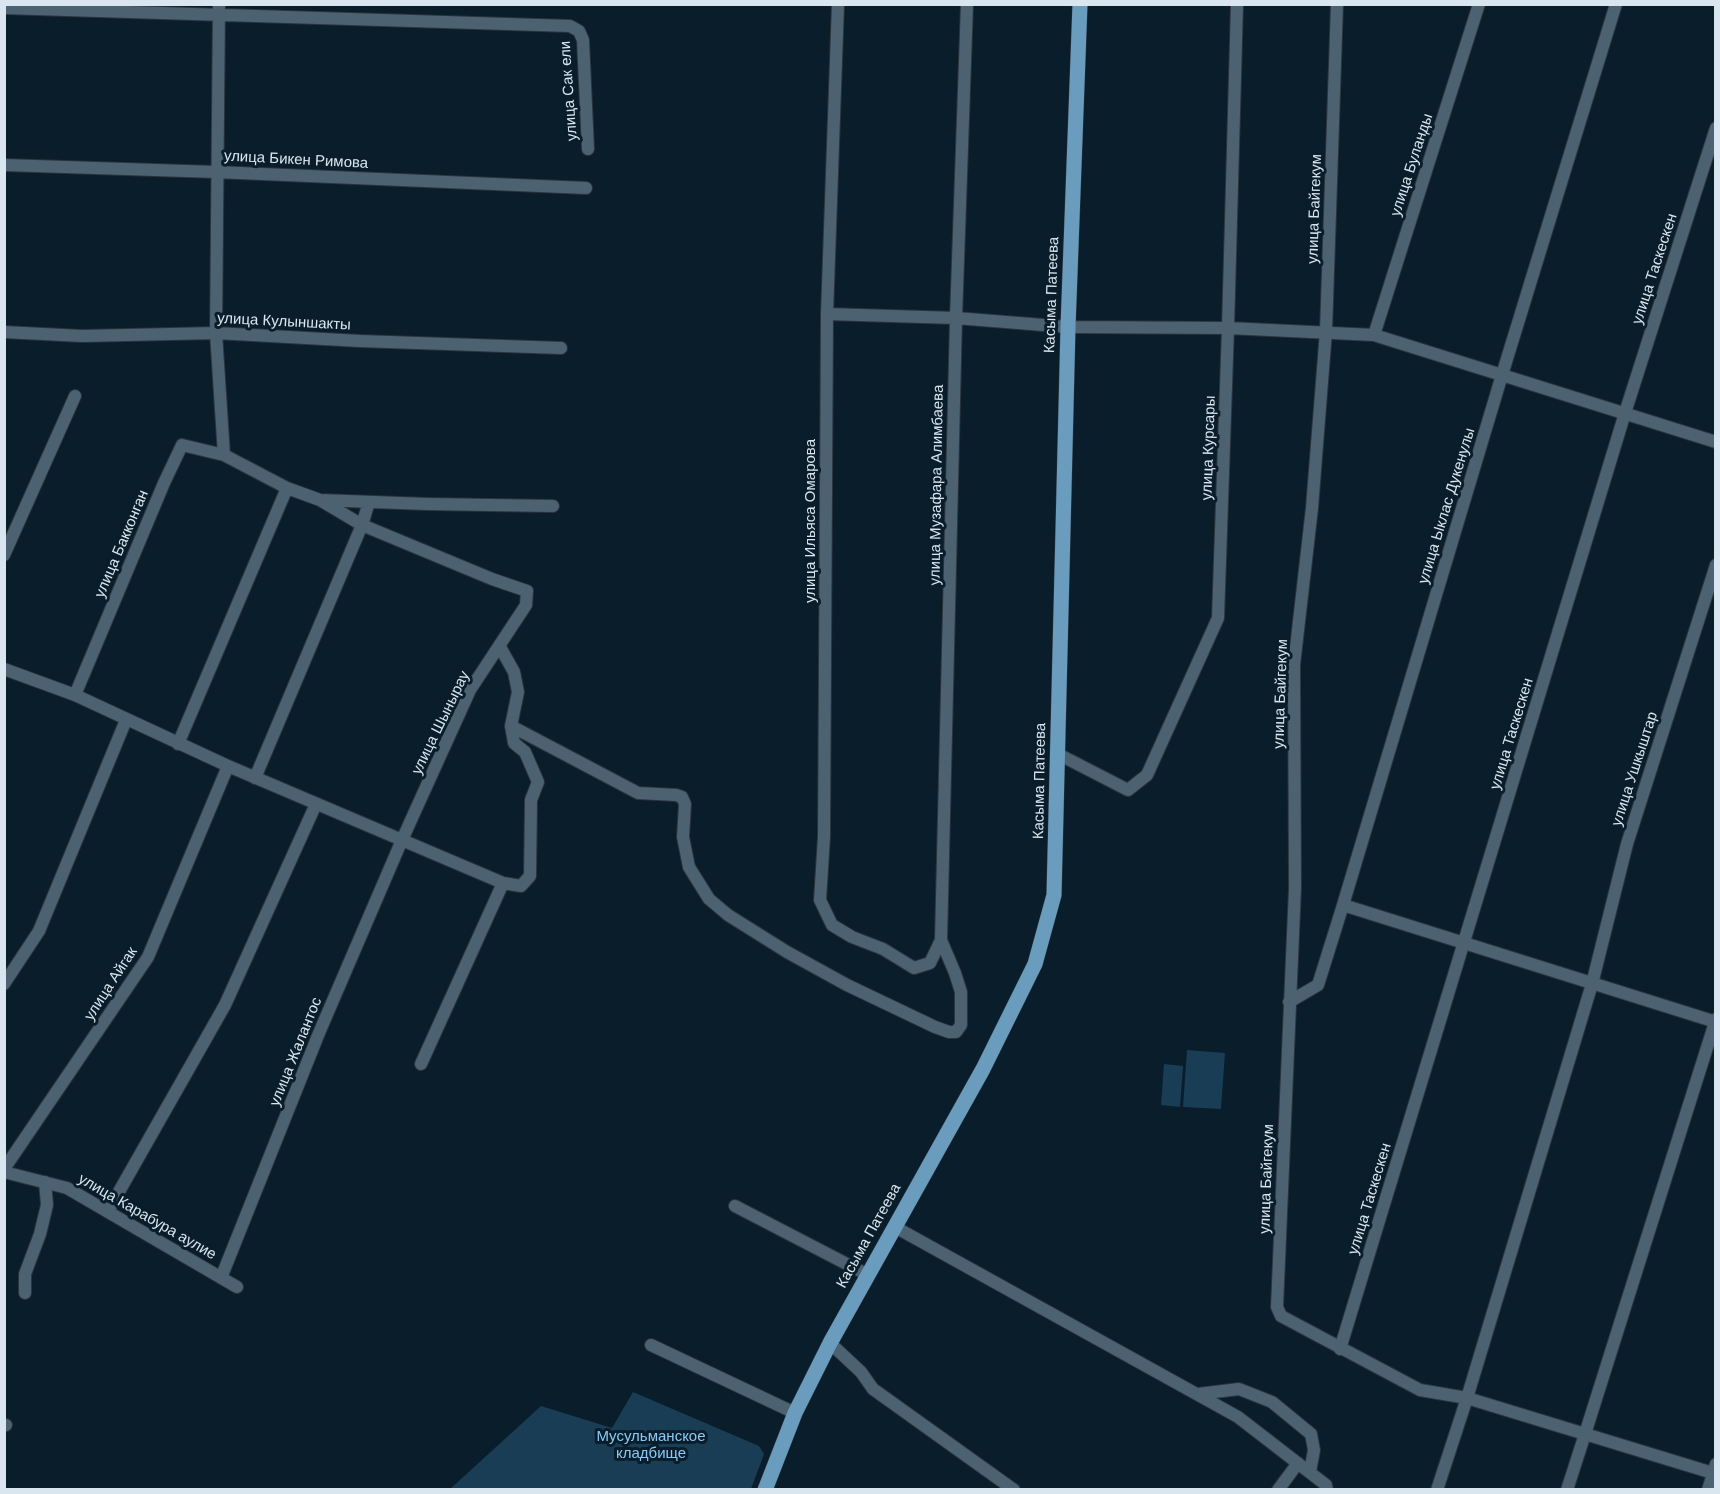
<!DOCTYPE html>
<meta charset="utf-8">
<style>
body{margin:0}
#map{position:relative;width:1720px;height:1494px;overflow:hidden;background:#091d2a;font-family:Helvetica,sans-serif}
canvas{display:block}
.frame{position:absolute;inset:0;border:6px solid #dae6ef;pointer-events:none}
</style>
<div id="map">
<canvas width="1720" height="1494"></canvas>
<div class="frame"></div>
</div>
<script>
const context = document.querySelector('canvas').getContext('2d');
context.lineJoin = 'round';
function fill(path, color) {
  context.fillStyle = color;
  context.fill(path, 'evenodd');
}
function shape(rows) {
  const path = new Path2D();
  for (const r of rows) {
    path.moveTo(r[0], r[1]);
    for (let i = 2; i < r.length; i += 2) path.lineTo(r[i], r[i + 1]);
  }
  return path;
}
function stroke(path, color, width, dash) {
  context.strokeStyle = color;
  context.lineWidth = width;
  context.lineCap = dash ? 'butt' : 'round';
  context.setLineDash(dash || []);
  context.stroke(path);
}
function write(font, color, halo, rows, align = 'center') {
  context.font = font + ' Helvetica,sans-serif';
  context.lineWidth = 6;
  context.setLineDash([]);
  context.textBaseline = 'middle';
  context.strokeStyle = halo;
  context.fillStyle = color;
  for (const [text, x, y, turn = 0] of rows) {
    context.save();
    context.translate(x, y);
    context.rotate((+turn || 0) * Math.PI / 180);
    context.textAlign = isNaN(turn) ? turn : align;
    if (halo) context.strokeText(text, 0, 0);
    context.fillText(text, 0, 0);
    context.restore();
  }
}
fill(shape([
 [1187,1050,1225,1053,1221,1109,1183,1107],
 [1164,1064,1183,1066,1180,1107,1161,1105],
 [633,1392,759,1446,764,1454,751,1489,450,1489,541,1406,612,1428]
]), '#193d54');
const minor = shape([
 [219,4,216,333,224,455],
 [838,4,827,314,824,837,820,900,832,925,852,937,883,949,914,968,930,963,941,940,956,318,967,4],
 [1337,4,1326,331,1312,508,1294,665,1295,888,1277,1307,1281,1316,1420,1390,1467,1398,1585,1434,1567,1490],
 [4,8,570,26,579,31,583,40,588,149],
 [4,165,216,172,586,188],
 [827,314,956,318,1068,327,1228,328,1374,335,1716,442],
 [4,332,82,336,216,333,360,341,561,348],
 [1374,335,1479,4],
 [4,555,75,396],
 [4,669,75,695,228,766,503,883,521,886,530,876,531,800,538,782,525,752,514,743,511,726,518,692,514,672,500,647],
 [75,695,164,483,182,445,224,455,287,488,320,500,427,504,553,506],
 [511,726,638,793,676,795,682,797,685,804,683,837,689,867,709,899,728,915,787,952,847,985,935,1027,949,1032,956,1032,961,1025,961,992,955,973,941,940],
 [178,744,287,488],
 [1058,754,1128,790,1147,775,1218,618,1228,328,1237,4],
 [255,778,362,525,369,502],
 [1343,905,1716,1022],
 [4,984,39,931,126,720],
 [1289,1002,1318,985,1343,905,1502,375,1616,4],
 [1716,1019,1585,1434,1716,1474],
 [421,1064,503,883],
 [4,1169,148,957,228,766],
 [4,1172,67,1188,237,1287],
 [735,1206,868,1275],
 [108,1211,225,1005,316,804],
 [895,1227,1238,1417,1326,1485,1327,1490],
 [221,1278,319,1033,402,840,470,690,526,605,527,591,492,579,362,525,320,500],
 [25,1293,25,1274,40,1234,47,1205,45,1182],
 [830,1343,861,1372,873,1389,1014,1490],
 [651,1345,795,1413],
 [1340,1349,1625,413,1716,128],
 [1198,1394,1239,1389,1272,1402,1311,1434,1314,1450,1310,1472],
 [4,1425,6,1425],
 [1278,1490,1298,1463],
 [1437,1490,1467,1398,1592,984,1627,844,1716,565],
 [1708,1490,1716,1464]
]);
const major = shape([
 [765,1490,795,1413,830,1343,983,1069,1035,964,1054,895,1068,327,1080,4]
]);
stroke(minor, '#2c343e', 14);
stroke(major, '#2c343e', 16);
stroke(minor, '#4c6271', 12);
stroke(major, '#6a9cbe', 15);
write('15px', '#dae6ef', '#091d2a', [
 ["улица Сак ели",569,91,-94],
 ["улица Бикен Римова",296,160,3],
 ["улица Буланды",1412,165,-72],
 ["улица Байгекум",1315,209,-88],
 ["улица Таскескен",1655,269,-72],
 ["Касыма Патеева",1052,295,-88],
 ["улица Кулыншакты",284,322,3],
 ["улица Курсары",1209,448,-88],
 ["улица Музафара Алимбаева",937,485,-89],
 ["улица Ыклас Дукенулы",1447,506,-73],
 ["улица Ильяса Омарова",811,521,-90],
 ["улица Бакконган",122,544,-67],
 ["улица Байгекум",1281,694,-88],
 ["улица Шынырау",441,723,-64],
 ["улица Таскескен",1512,734,-73],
 ["улица Ушкыштар",1635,769,-72],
 ["Касыма Патеева",1040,781,-89],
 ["улица Айгак",111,984,-57],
 ["улица Жалантос",296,1052,-68],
 ["улица Байгекум",1267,1179,-88],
 ["улица Таскескен",1370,1199,-73],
 ["улица Карабура аулие",147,1217,30],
 ["Касыма Патеева",869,1236,-61]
]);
write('15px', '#89caf7', '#091d2a', [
 ["Мусульманское",651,1437],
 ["кладбище",651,1454]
]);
</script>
